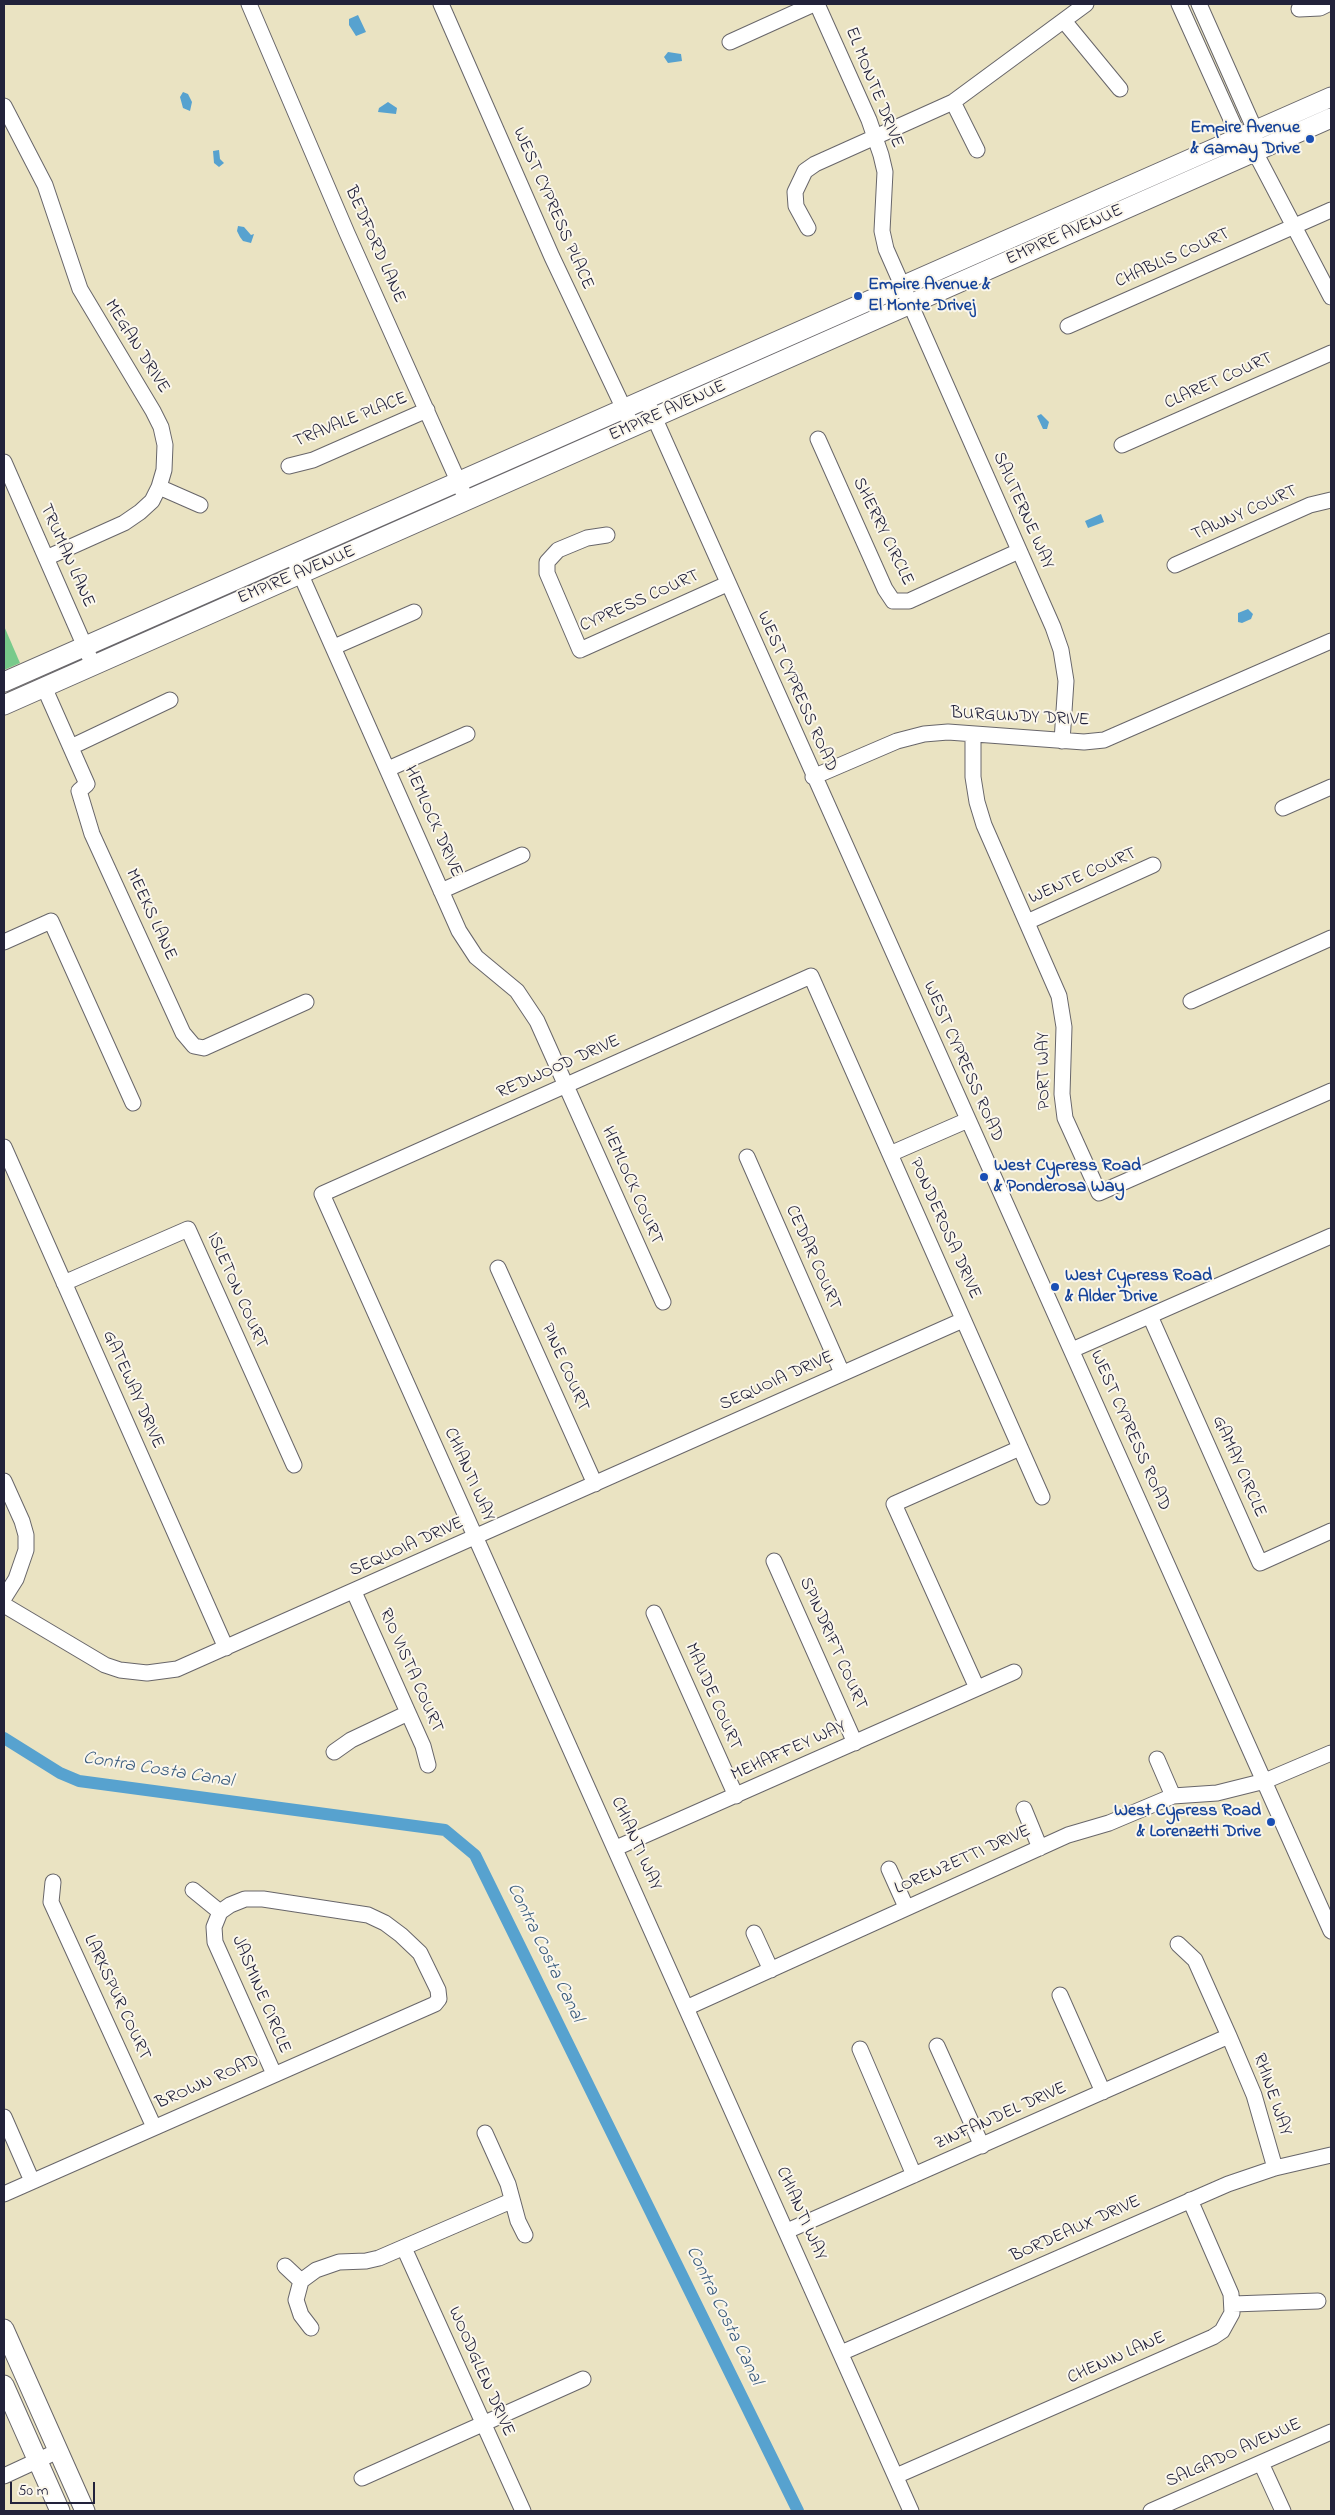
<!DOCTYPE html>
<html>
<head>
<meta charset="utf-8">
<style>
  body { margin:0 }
  #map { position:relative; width:1335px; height:2515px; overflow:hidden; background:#eae3c2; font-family:"Indie Flower",sans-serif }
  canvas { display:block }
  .frame { position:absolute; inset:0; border:5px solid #22223b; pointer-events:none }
  .scale { position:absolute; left:10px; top:2482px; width:85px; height:22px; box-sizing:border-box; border:2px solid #22223b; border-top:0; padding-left:6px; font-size:15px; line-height:18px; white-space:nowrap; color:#22223b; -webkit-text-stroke:4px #fbf7ec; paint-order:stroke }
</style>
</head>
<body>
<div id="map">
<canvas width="1335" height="2515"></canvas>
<div class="frame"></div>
<div class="scale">50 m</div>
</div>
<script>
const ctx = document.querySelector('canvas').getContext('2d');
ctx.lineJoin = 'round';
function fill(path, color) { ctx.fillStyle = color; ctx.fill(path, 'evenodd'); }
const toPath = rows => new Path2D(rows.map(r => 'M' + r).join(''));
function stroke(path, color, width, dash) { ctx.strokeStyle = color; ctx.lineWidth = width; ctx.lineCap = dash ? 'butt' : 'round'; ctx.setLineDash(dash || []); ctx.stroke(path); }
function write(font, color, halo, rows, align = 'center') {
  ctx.font = font + ' "Indie Flower",sans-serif'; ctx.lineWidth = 4; ctx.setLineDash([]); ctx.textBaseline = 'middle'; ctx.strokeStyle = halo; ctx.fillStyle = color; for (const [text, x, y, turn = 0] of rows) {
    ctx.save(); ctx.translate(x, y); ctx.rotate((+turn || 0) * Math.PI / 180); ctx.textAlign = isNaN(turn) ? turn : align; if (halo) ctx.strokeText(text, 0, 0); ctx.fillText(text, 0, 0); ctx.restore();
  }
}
fill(toPath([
  [4,626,20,663,4,670]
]), '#78ca8b');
fill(toPath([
  [358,15,366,32,356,36,349,25,349,19],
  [668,52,681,54,682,61,668,63,664,57],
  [183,92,188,94,192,102,190,111,183,108,180,97],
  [388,102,397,108,396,114,378,112,379,108],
  [219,150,220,159,224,163,219,167,214,163,213,151],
  [238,226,244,227,251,235,254,234,251,243,243,241,240,237,237,231],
  [1041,414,1049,422,1047,429,1043,429,1037,416],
  [1101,514,1104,522,1088,528,1085,521],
  [1248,609,1253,614,1251,619,1242,623,1238,622,1238,613]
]), '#57a2cf');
stroke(toPath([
  [4,1738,60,1773,79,1781,445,1830,475,1855,798,2511]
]), '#57a2cf', 12);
const minor = toPath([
  [249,4,347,233,467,501],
  [441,4,552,257,633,428],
  [817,4,869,120,881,155,885,172,882,231,886,249,1053,627,1061,650,1066,681,1062,741],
  [1179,4,1239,137,1255,152,1331,297],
  [1199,4,1255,130,1255,141],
  [1299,9,1320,8,1328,4],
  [1064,21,1120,89],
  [730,42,814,4],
  [953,102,977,150],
  [4,106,45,185,80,289,153,411,161,427,165,445,164,470,159,487,152,501,140,512,124,523,46,558],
  [808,228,796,206,795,192,805,171,815,164,953,102,1086,4],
  [1068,326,1331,210],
  [646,399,1331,1931],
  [818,439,885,589,893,601,909,601,1019,551],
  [1122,445,1331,353],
  [4,462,93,665],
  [289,466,313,460,427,410],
  [159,487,200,505],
  [607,535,587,538,558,550,547,562,547,573,580,650,727,584],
  [292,555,459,931,476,957,517,991,537,1021,663,1302],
  [1175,565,1310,505,1331,500],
  [334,647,414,612],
  [44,687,87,784,79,791,92,834,183,1033,194,1046,204,1048,306,1002],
  [973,735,973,777,977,802,984,825,1059,996,1064,1027,1062,1094,1065,1118,1099,1193,1331,1091],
  [71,747,170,700],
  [388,769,467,734],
  [813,777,897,741,924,734,948,732,1084,742,1104,740,1331,641],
  [1283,808,1331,787],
  [441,891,522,855],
  [1027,922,1153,865],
  [4,942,51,921,133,1103],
  [1191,1001,1331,938],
  [4,1147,226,1648],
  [890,1154,968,1120],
  [747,1157,842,1373],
  [498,1268,595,1484],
  [64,1283,188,1229,294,1465],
  [1150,1316,1260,1563,1331,1531],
  [1072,1350,1331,1236],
  [4,1481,22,1521,26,1535,26,1550,16,1579,4,1598],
  [774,1561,855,1743],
  [354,1592,423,1746,428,1765],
  [4,1605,105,1665,120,1670,147,1673,177,1669,963,1320],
  [654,1613,736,1796],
  [977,1688,894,1504,1020,1448],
  [334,1752,351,1740,408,1713],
  [1157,1759,1173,1796],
  [1024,1809,1040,1848],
  [616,1848,1014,1672],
  [889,1869,906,1907],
  [53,1882,51,1902,154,2127],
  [193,1890,220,1912],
  [754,1933,771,1970],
  [1178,1944,1195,1960,1229,2036,1254,2095,1275,2168],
  [1060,1995,1103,2092],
  [686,2008,1068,1835,1109,1823,1173,1796,1217,1793,1265,1781,1331,1753],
  [937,2046,982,2146],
  [860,2049,914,2175],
  [4,2117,32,2181],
  [485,2133,508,2184,518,2221,525,2235],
  [4,2194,435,2004,439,1999,438,1990,420,1953,401,1935,385,1923,368,1915,263,1899,245,1899,230,1905,220,1912,214,1927,215,1942,274,2074],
  [787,2231,1229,2036],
  [404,2248,523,2511],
  [285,2266,301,2281],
  [1233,2304,1318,2301],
  [311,2328,301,2315,296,2300,301,2281,316,2270,339,2262,366,2261,379,2258,511,2201],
  [841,2353,1228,2184,1275,2168,1331,2155],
  [1261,2463,1283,2511],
  [4,2476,58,2451],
  [896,2476,1213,2337,1222,2331,1232,2313,1231,2294,1190,2200],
  [362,2478,583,2379],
  [911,2511,322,1194,811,976,1042,1497],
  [1151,2511,1331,2432]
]);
const major = toPath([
  [4,682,1331,97],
  [4,705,1331,118],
  [4,2329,85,2511],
  [4,2385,60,2511]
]);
stroke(minor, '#68666a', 17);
stroke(major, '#68666a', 21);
stroke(minor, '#fff', 15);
stroke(major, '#fff', 19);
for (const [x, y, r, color] of [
  [1310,139,5,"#1a4fb4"],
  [858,296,5,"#1a4fb4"],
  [984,1177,5,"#1a4fb4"],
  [1055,1287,5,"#1a4fb4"],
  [1271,1822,5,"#1a4fb4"]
]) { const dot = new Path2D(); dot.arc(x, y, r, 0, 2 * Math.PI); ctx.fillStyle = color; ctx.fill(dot); stroke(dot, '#fbf7ec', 2); }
write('18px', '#22223b', '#fbf7ec', [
  ["EL MONTE DRIVE",873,88,68],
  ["WEST CYPRESS PLACE",552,209,66],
  ["EMPIRE AVENUE",1065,236,-24],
  ["BEDFORD LANE",374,245,66],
  ["CHABLIS COURT",1173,259,-24],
  ["MEGAN DRIVE",136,347,58],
  ["CLARET COURT",1219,382,-24],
  ["EMPIRE AVENUE",668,412,-24],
  ["TRAVALE PLACE",351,421,-22],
  ["SAUTERNE WAY",1022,511,66],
  ["TAWNY COURT",1245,514,-24],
  ["SHERRY CIRCLE",882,532,64],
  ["TRUMAN LANE",66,556,66],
  ["EMPIRE AVENUE",297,576,-23],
  ["CYPRESS COURT",640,602,-24],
  ["WEST CYPRESS ROAD",796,692,66],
  ["BURGUNDY DRIVE",1020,718,3],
  ["HEMLOCK DRIVE",432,822,66],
  ["WENTE COURT",1083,877,-24],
  ["MEEKS LANE",150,915,65],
  ["WEST CYPRESS ROAD",962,1062,66],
  ["REDWOOD DRIVE",559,1068,-24],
  ["PORT WAY",1045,1071,-91],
  ["HEMLOCK COURT",631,1186,66],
  ["PONDEROSA DRIVE",944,1229,66],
  ["CEDAR COURT",812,1258,66],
  ["ISLETON COURT",236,1291,66],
  ["PINE COURT",564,1368,66],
  ["SEQUOIA DRIVE",777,1382,-24],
  ["GATEWAY DRIVE",132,1390,66],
  ["WEST CYPRESS ROAD",1129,1431,66],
  ["GAMAY CIRCLE",1238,1467,66],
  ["CHIANTI WAY",468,1475,66],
  ["SEQUOIA DRIVE",407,1548,-24],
  ["SPINDRIFT COURT",832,1644,66],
  ["RIO VISTA COURT",410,1671,66],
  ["MAUDE COURT",712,1697,66],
  ["MEHAFFEY WAY",789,1752,-24],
  ["CHIANTI WAY",635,1844,66],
  ["LORENZETTI DRIVE",963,1861,-24],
  ["JASMINE CIRCLE",260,1995,67],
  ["LARKSPUR COURT",116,1998,65],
  ["BROWN ROAD",208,2083,-24],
  ["RHINE WAY",1271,2095,71],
  ["ZINFANDEL DRIVE",1001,2117,-24],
  ["CHIANTI WAY",800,2214,66],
  ["BORDEAUX DRIVE",1076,2230,-24],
  ["CHENIN LANE",1117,2359,-24],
  ["WOODGLEN DRIVE",480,2372,66],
  ["SALGADO AVENUE",1234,2454,-24]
]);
write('bold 18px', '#164399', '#fbf7ec', [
  ["Empire Avenue",1300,129,"right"],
  ["& Gamay Drive",1300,150,"right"],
  ["Empire Avenue &",868,286],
  ["El Monte Drivej",868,307],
  ["West Cypress Road",994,1167],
  ["& Ponderosa Way",994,1188],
  ["West Cypress Road",1065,1277],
  ["& Alder Drive",1065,1298],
  ["West Cypress Road",1261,1812,"right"],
  ["& Lorenzetti Drive",1261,1833,"right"]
], 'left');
write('italic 19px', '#3a5c7e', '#fbf7ec', [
  ["Contra Costa Canal",158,1771,9],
  ["Contra Costa Canal",544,1953,64],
  ["Contra Costa Canal",723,2316,64]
]);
</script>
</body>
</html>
